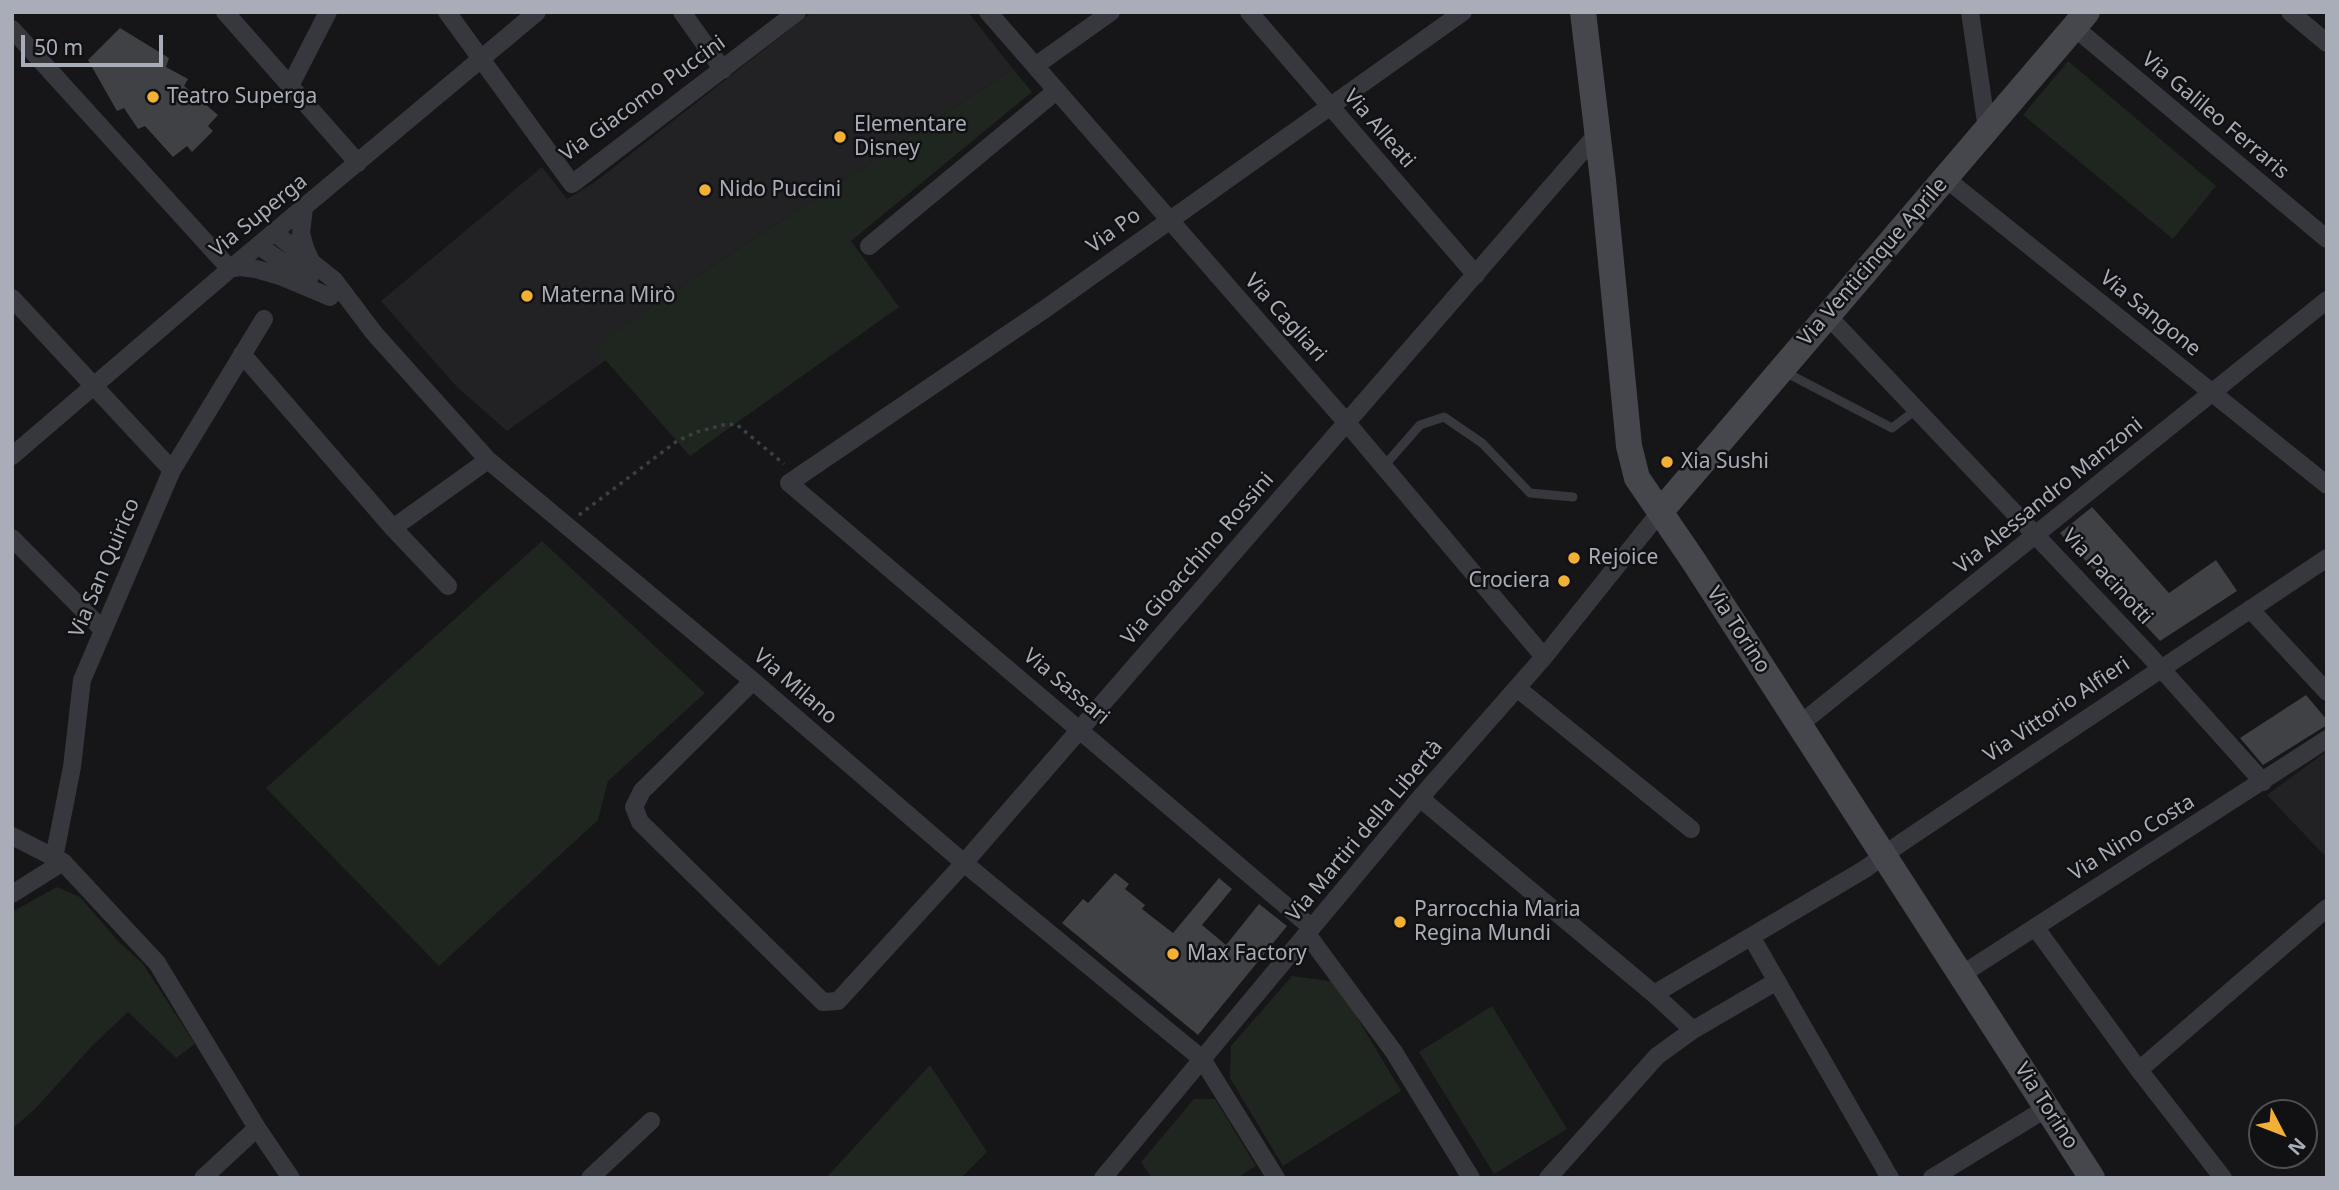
<!DOCTYPE html>
<html>
<head>
<meta charset="utf-8">
<style>
  body { margin:0 }
  #map { position:relative; width:2339px; height:1190px; overflow:hidden; background:#161618; font-family:"Noto Sans",sans-serif }
  canvas { display:block }
  .frame { position:absolute; inset:0; border:14px solid #a8adb8; pointer-events:none }
  .north { position:absolute; left:2248px; top:1099px; width:70px; height:70px; box-sizing:border-box; background:#111113; border:2px solid #4d4f55; border-radius:50%; rotate:132deg; font-size:19px; font-weight:700; line-height:28px; text-align:center; color:#a8adb8 }
  .north::after { content:''; display:block; margin:auto; width:24px; height:32px; background:#f2b134; clip-path:polygon(50% 0,100% 100%,50% 72%,0 100%) }
  .scale { position:absolute; left:21px; top:35px; width:142px; height:32px; box-sizing:border-box; border:4px solid #a8adb8; border-top:0; padding-left:9px; font-size:21px; line-height:24px; white-space:nowrap; color:#a8adb8; -webkit-text-stroke:5px #111113; paint-order:stroke }
</style>
</head>
<body>
<div id="map">
<canvas width="2339" height="1190"></canvas>
<div class="frame"></div>
<div class="north">N</div>
<div class="scale">50 m</div>
</div>
<script>
const ctx = document.querySelector('canvas').getContext('2d');
ctx.lineJoin = 'round';
function fill(path, color) { ctx.fillStyle = color; ctx.fill(path, 'evenodd'); }
const toPath = rows => new Path2D(rows.map(r => 'M' + r).join(''));
function stroke(path, color, width, dash) { ctx.strokeStyle = color; ctx.lineWidth = width; ctx.lineCap = dash ? 'butt' : 'round'; ctx.setLineDash(dash || []); ctx.stroke(path); }
function write(font, color, halo, rows, align = 'center') {
  ctx.font = font + ' "Noto Sans",sans-serif'; ctx.lineWidth = 5; ctx.setLineDash([]); ctx.textBaseline = 'middle'; ctx.strokeStyle = halo; ctx.fillStyle = color; for (const [text, x, y, turn = 0] of rows) {
    ctx.save(); ctx.translate(x, y); ctx.rotate((+turn || 0) * Math.PI / 180); ctx.textAlign = isNaN(turn) ? turn : align; if (halo) ctx.strokeText(text, 0, 0); ctx.fillText(text, 0, 0); ctx.restore();
  }
}
fill(toPath([
  [812,12,968,12,1013,69,673,292,595,347,606,360,507,431,457,387,381,301,542,167,567,199,595,182],
  [2327,751,2327,858,2267,795]
]), '#222225');
fill(toPath([
  [2068,61,2216,186,2173,239,2023,115],
  [1013,69,1032,92,851,241,899,307,690,456,594,347,673,292],
  [542,541,705,693,608,781,598,820,439,966,266,788],
  [57,887,80,897,119,942,143,964,195,1044,176,1058,128,1012,92,1046,35,1109,12,1129,12,912],
  [1292,976,1336,982,1401,1091,1283,1166,1230,1078,1231,1046],
  [1492,1006,1567,1129,1494,1174,1419,1052],
  [930,1065,987,1152,961,1178,826,1178],
  [1194,1099,1215,1099,1256,1166,1237,1178,1152,1178,1141,1162]
]), '#1e261f');
fill(toPath([
  [120,28,169,58,166,67,188,79,184,86,218,115,208,126,213,131,192,152,187,146,173,157,145,126,138,129,124,108,117,111,88,60],
  [2092,507,2169,593,2216,560,2237,591,2160,641,2060,533],
  [2306,695,2327,720,2327,725,2263,765,2240,738],
  [1115,873,1129,884,1125,889,1145,905,1142,909,1173,933,1219,878,1232,889,1202,925,1226,945,1259,904,1287,926,1198,1035,1062,923,1083,899,1088,903]
]), '#404145');
stroke(toPath([
  [579,515,677,441,697,432,723,425,736,424,784,464]
]), '#3d3f44', 3.5, [3.5, 5]);
stroke(toPath([
  [1785,372,1892,428,1917,409],
  [1384,466,1420,425,1444,417,1482,443,1530,493,1573,497]
]), '#37383d', 9);
stroke(toPath([
  [225,12,358,163],
  [447,12,572,184,797,12],
  [682,12,723,70],
  [988,12,1347,423,1544,657],
  [1249,12,1476,275],
  [1970,12,1987,129],
  [2290,12,2327,43],
  [2074,27,2327,239],
  [12,29,230,269,240,267,256,269,280,276,330,297],
  [1035,66,1111,12],
  [290,86,328,12],
  [1945,178,2327,485],
  [304,208,301,233,305,248,310,259],
  [275,233,334,280,374,333,488,460,753,681,964,863,1202,1059,1276,1178],
  [259,246,309,280],
  [869,246,1056,91],
  [12,298,172,470],
  [1828,316,2148,654,2263,782],
  [242,354,393,528,448,586],
  [12,456,230,269,537,12],
  [393,528,488,460],
  [12,538,103,630],
  [2250,609,2327,692],
  [753,681,642,791,634,807,640,822,823,1002,838,1001,964,863,1598,133],
  [1517,688,1691,829],
  [1799,725,2327,300],
  [1420,798,1654,994,1693,1030],
  [12,836,63,862,157,963,257,1128,291,1178],
  [54,858,72,767,82,680,172,470,264,319],
  [12,894,63,862],
  [2035,927,2139,1070,2223,1178],
  [1312,928,789,483,1045,309,1463,12],
  [1307,934,1394,1052,1471,1178],
  [1752,938,1890,1178],
  [1961,975,2327,739],
  [1654,994,1865,869,1901,843,2327,558],
  [2139,1070,2327,908],
  [203,1178,257,1128],
  [590,1178,651,1121],
  [1103,1178,1420,798,1544,657,1660,512],
  [1548,1178,1657,1056,1693,1030,1777,981],
  [1932,1178,2047,1108]
]), '#37383d', 18);
stroke(toPath([
  [1583,12,1603,180,1629,446,1637,478,1693,560,2092,1178],
  [1660,512,2087,12]
]), '#45474d', 26);
for (const [x, y, r, color] of [
  [153,97,7,"#f2b134"],
  [840,137,7,"#f2b134"],
  [705,190,7,"#f2b134"],
  [527,296,7,"#f2b134"],
  [1667,462,7,"#f2b134"],
  [1574,558,7,"#f2b134"],
  [1564,581,7,"#f2b134"],
  [1400,922,7,"#f2b134"],
  [1173,954,7,"#f2b134"]
]) { const dot = new Path2D(); dot.arc(x, y, r, 0, 2 * Math.PI); ctx.fillStyle = color; ctx.fill(dot); stroke(dot, '#111113', 2.5); }
write('21px', '#a8adb8', '#111113', [
  ["Teatro Superga",167,97],
  ["Elementare",854,125],
  ["Disney",854,149],
  ["Nido Puccini",719,190],
  ["Materna Mirò",541,296],
  ["Xia Sushi",1681,462],
  ["Rejoice",1588,558],
  ["Crociera",1550,581,"right"],
  ["Parrocchia Maria",1414,910],
  ["Regina Mundi",1414,934],
  ["Max Factory",1187,954]
], 'left');
write('21px', '#a8adb8', '#111113', [
  ["Via Giacomo Puccini",643,99,-36],
  ["Via Galileo Ferraris",2215,116,40],
  ["Via Alleati",1379,129,49],
  ["Via Superga",259,216,-39],
  ["Via Po",1114,231,-36],
  ["Via Venticinque Aprile",1873,262,-49],
  ["Via Sangone",2150,314,39],
  ["Via Cagliari",1285,318,48],
  ["Via Alessandro Manzoni",2049,496,-39],
  ["Via Gioacchino Rossini",1198,559,-49],
  ["Via San Quirico",105,568,-67],
  ["Via Pacinotti",2107,577,47],
  ["Via Torino",1738,630,57],
  ["Via Milano",795,687,41],
  ["Via Sassari",1066,687,40],
  ["Via Vittorio Alfieri",2057,710,-34],
  ["Via Martiri della Libertà",1365,831,-50],
  ["Via Nino Costa",2132,838,-32],
  ["Via Torino",2046,1106,57]
]);
</script>
</body>
</html>
